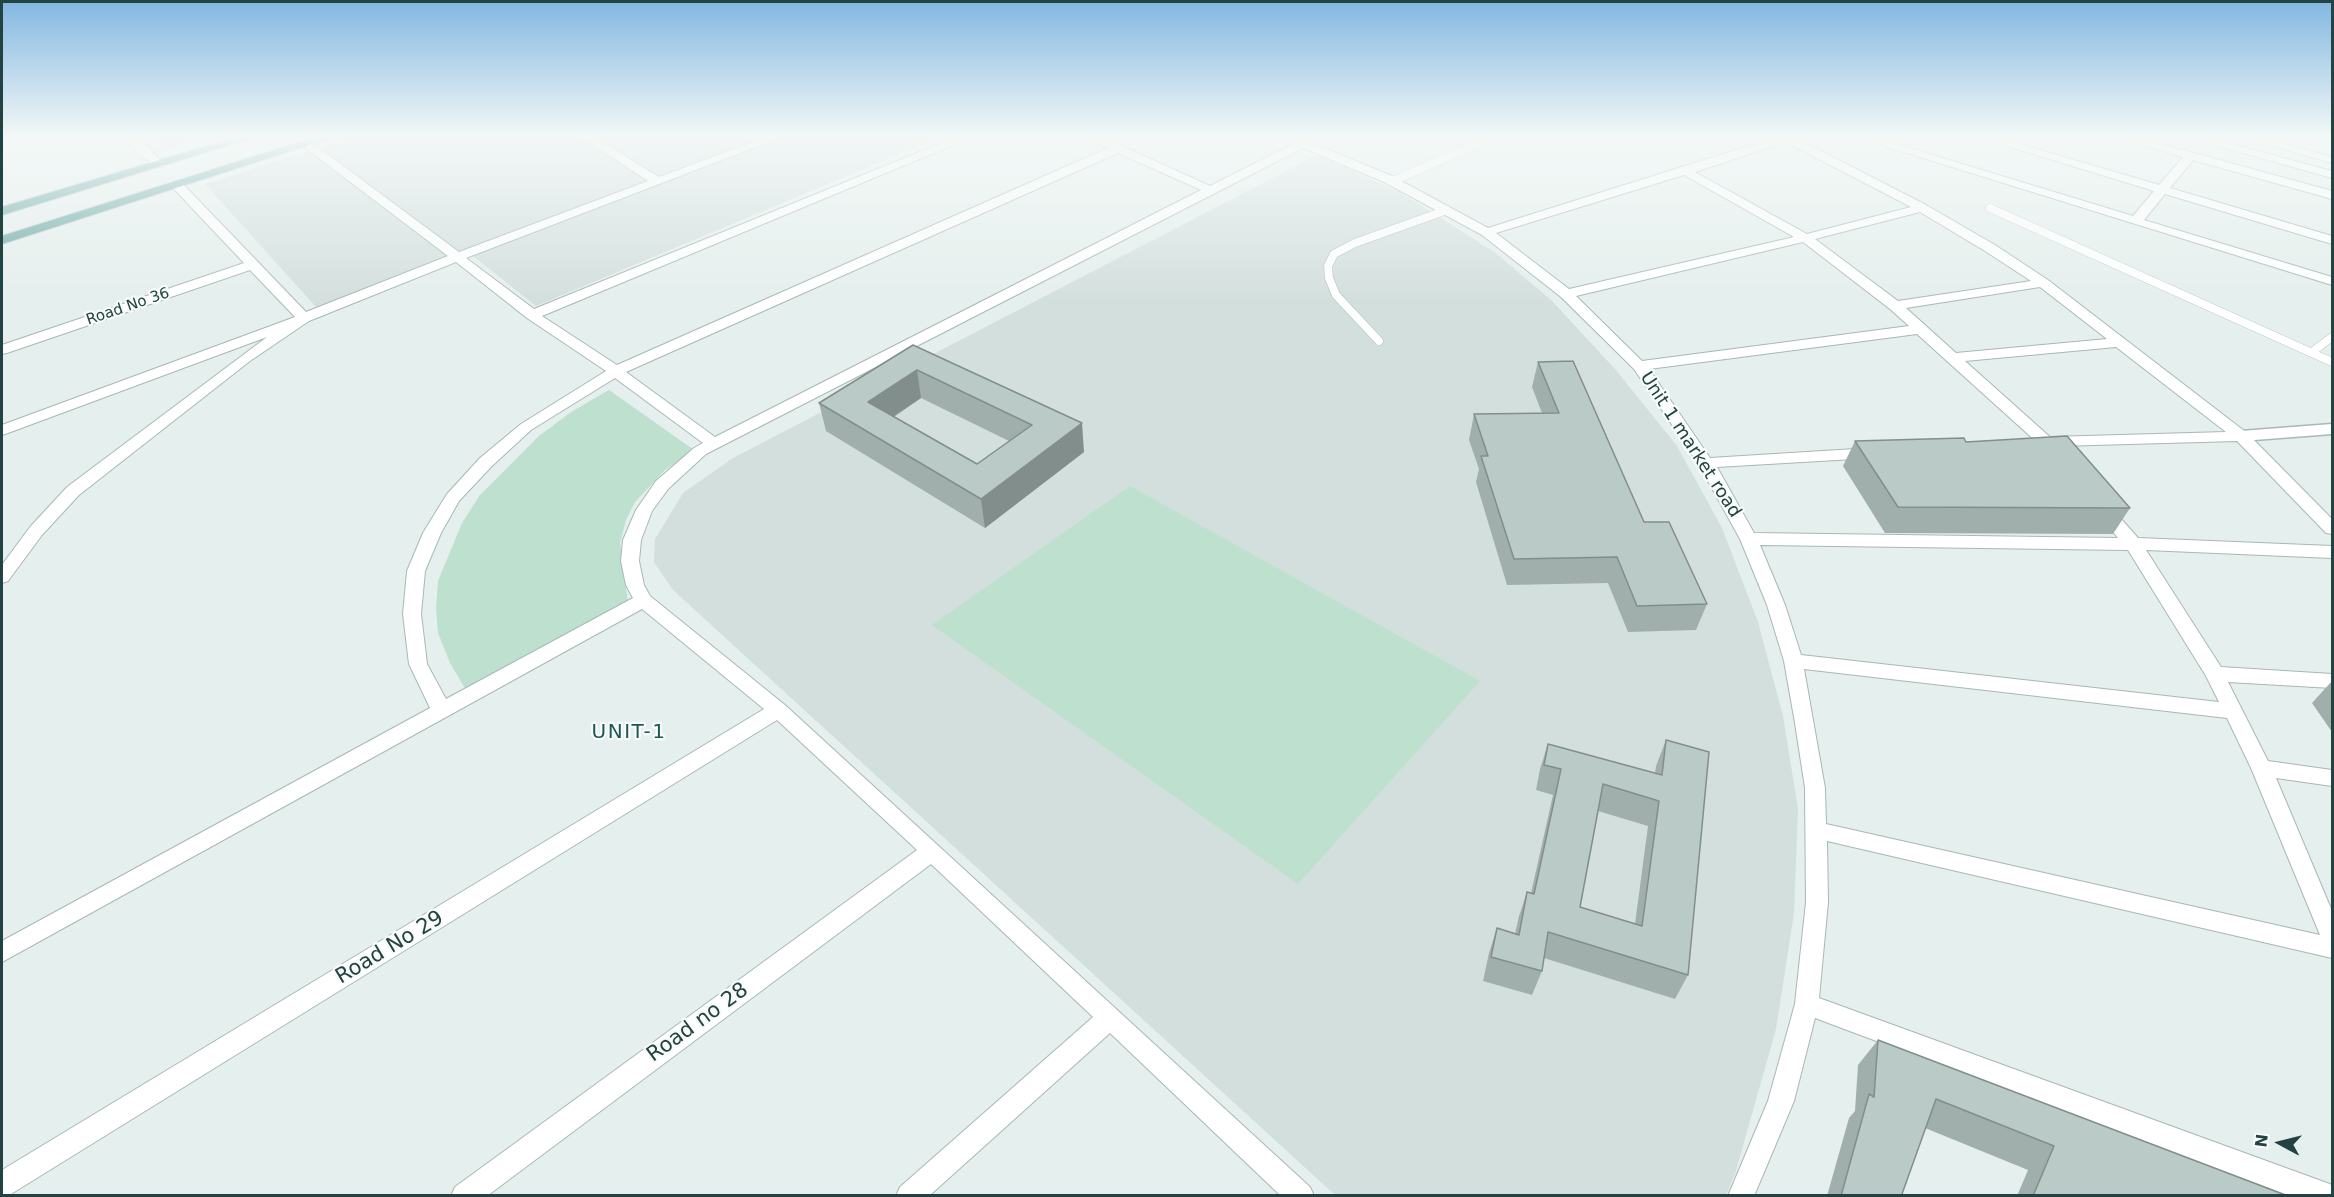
<!DOCTYPE html>
<html>
<head>
<meta charset="utf-8">
<style>
  body { margin:0 }
  #map { position:relative; width:2334px; height:1197px; overflow:hidden; background:#e5efed; font-family:"DejaVu Sans",sans-serif }
  canvas { display:block }
  .frame { position:absolute; inset:0; border:3px solid #224341; pointer-events:none }
  .north { position:absolute; left:2250px; top:1113px; width:60px; height:60px; -webkit-text-stroke:4px #f7fbfa; paint-order:stroke; rotate:277deg; font-size:16px; font-weight:700; line-height:24px; text-align:center; color:#224341 }
  .north::after { content:''; display:block; margin:auto; width:21px; height:27px; background:#224341; clip-path:polygon(50% 0,100% 100%,50% 72%,0 100%) }
</style>
</head>
<body>
<div id="map">
<canvas width="2334" height="1197"></canvas>
<div class="frame"></div>
<div class="north">N</div>
</div>
<script>
const ctx = document.querySelector('canvas').getContext('2d');
ctx.lineJoin = 'round';
function fill(path, color) { ctx.fillStyle = color; ctx.fill(path, 'evenodd'); }
const toPath = rows => new Path2D(rows.map(r => 'M' + r).join(''));
function stroke(path, color, width, dash) { ctx.strokeStyle = color; ctx.lineWidth = width; ctx.lineCap = dash ? 'butt' : 'round'; ctx.setLineDash(dash || []); ctx.stroke(path); }
function write(font, color, halo, rows, align = 'center') {
  ctx.font = font + ' "DejaVu Sans",sans-serif'; ctx.lineWidth = 4.5; ctx.setLineDash([]); ctx.textBaseline = 'middle'; ctx.strokeStyle = halo; ctx.fillStyle = color; for (const [text, x, y, turn = 0] of rows) {
    ctx.save(); ctx.translate(x, y); ctx.rotate((+turn || 0) * Math.PI / 180); ctx.textAlign = isNaN(turn) ? turn : align; if (halo) ctx.strokeText(text, 0, 0); ctx.fillText(text, 0, 0); ctx.restore();
  }
}
fill(toPath([
  [151,135,211,135,165,149],
  [361,135,945,135,536,306,468,252,316,307,205,184],
  [1317,155,1397,191,1438,216,1497,254,1552,301,1615,369,1677,446,1722,528,1758,622,1783,716,1798,809,1794,913,1776,1029,1735,1174,1726,1195,1335,1195,673,590,654,562,655,539,683,493,733,458]
]), '#d3dfdd');
fill(toPath([
  [609,390,694,450,665,470,651,485,635,502,626,520,620,543,628,602,466,690,450,663,438,633,436,609,438,581,462,523,480,495,539,436,571,412],
  [1130,486,1480,681,1298,884,932,625]
]), '#bde1ce');
const serviceFar1 = toPath([
  [124,135,147,155],
  [1393,181,1483,141],
  [1990,208,2332,362],
  [1379,341,1336,295,1329,278,1328,266,1334,254,1355,243,1447,210],
  [2312,352,2332,337]
]);
const service = toPath([
  [2241,436,2332,429]
]);
const minor = toPath([
  [127,135,138,135,162,163,162,167,154,167,127,135],
  [578,135,591,135,659,177,771,135,787,135,466,258,534,309,961,135,977,135,542,316,617,365,1108,148,1083,135,1098,135,1210,186,1293,144,1278,135,1293,135,1302,139,1310,135,1324,135,1312,143,1392,176,1488,228,1777,137,1776,135,1790,135,1926,205,1995,245,2048,280,2247,433,2332,519,2332,534,2326,533,2237,441,2058,446,2066,456,2064,459,2052,459,2040,445,1917,334,1649,369,1710,458,1871,448,1879,453,1871,458,1717,467,1754,533,2118,538,2095,509,2097,505,2103,504,2109,505,2138,538,2332,546,2332,558,2146,550,2221,667,2332,674,2332,688,2228,682,2268,761,2332,770,2332,786,2276,778,2332,911,2332,958,1827,841,1828,902,1819,998,2327,1183,2332,1185,2332,1196,2290,1196,1815,1018,1794,1101,1754,1196,1728,1196,1768,1101,1795,1004,1806,902,1805,788,1795,723,1784,661,1767,605,1740,539,1698,463,1634,369,1561,297,1482,235,1384,182,1303,148,706,454,668,489,652,511,641,540,639,561,644,585,650,596,785,705,1310,1187,1314,1196,1281,1196,1110,1033,929,1196,896,1196,900,1187,1093,1017,931,864,487,1196,451,1196,455,1187,917,850,777,720,11,1194,2,1196,2,1170,764,709,642,609,2,962,2,941,430,708,409,664,403,614,407,571,423,533,447,494,480,458,521,424,606,371,527,318,456,262,309,321,250,361,79,495,42,535,8,581,2,583,2,565,30,527,67,487,267,337,8,433,2,435,2,425,295,317,250,270,7,353,2,354,2,345,244,263,173,188,173,182,181,182,306,312,448,256,303,146,303,142,311,142,459,252,648,181,578,135],
  [1786,142,1911,207,1807,234,1695,172,1786,142],
  [1118,153,1201,190,715,437,626,372,1118,153],
  [1684,175,1794,237,1569,289,1496,233,1684,175],
  [1920,212,1985,251,2031,281,1898,301,1815,239,1920,212],
  [1803,242,1890,309,1909,326,1642,361,1576,296,1803,242],
  [2040,287,2107,339,1956,353,1906,308,2040,287],
  [2116,347,2226,432,2050,437,1965,361,2116,347],
  [615,378,703,443,694,448,656,481,636,510,623,540,621,561,626,585,633,598,446,699,427,664,421,614,425,571,441,533,459,501,492,466,531,430,615,378],
  [1760,545,2128,550,2206,676,2219,702,1801,655,1785,605,1760,545],
  [1804,669,2227,718,2251,768,2320,935,1826,824,1825,788,1804,669],
  [1849,135,1867,135,2133,216,2154,191,1971,135,1989,135,2159,185,2183,157,2110,135,2129,135,2332,191,2332,199,2193,160,2170,188,2332,236,2332,244,2165,194,2144,220,2332,277,2332,285,1849,135]
]);
const secondary = toPath([
  [2179,135,2198,135,2332,171,2332,178,2179,135],
  [2236,135,2255,135,2332,157,2332,163,2236,135]
]);
const primary = toPath([
  [244,135,262,135,2,215,2,207,244,135],
  [322,135,340,135,2,244,2,236,322,135]
]);
stroke(serviceFar1, '#a7b8b6', 9);
stroke(service, '#a7b8b6', 13);
stroke(minor, '#a7b8b6', 2);
stroke(secondary, '#a3bcb9', 2);
stroke(primary, '#c1caca', 2);
stroke(serviceFar1, '#fff', 8);
stroke(service, '#fff', 10);
fill(minor, '#fff');
fill(secondary, '#fff');
fill(primary, '#67a8a4');
fill(toPath([
  [913,345,1084,452,985,528,826,431,819,403],
  [921,398,1009,441,977,464,894,417],
  [1538,362,1644,522,1707,604,1696,630,1628,632,1608,583,1507,585,1476,482,1479,469,1469,440,1474,414,1542,413,1532,387],
  [1855,441,1966,442,2130,508,2113,534,1885,533,1843,466],
  [2332,681,2332,732,2312,703],
  [1666,740,1688,975,1675,999,1544,958,1542,971,1532,995,1483,981,1489,953,1497,928,1515,934,1519,916,1527,892,1531,893,1553,795,1536,790,1540,769,1548,744,1655,773,1656,766],
  [1598,811,1648,826,1635,924,1580,907],
  [1878,1040,2288,1196,2017,1196,2028,1170,1925,1128,1902,1194,1905,1196,1827,1196,1849,1118,1855,1111,1858,1065]
]), '#a0afab');
fill(toPath([
  [917,370,921,398,873,430,868,402],
  [1082,423,1084,452,985,528,981,499]
]), '#828e8b');
const building = toPath([
  [913,345,1082,423,981,499,819,403,913,345],
  [917,370,1032,425,977,464,868,402,917,370],
  [1573,361,1644,522,1669,522,1707,604,1637,606,1617,557,1514,559,1481,456,1488,456,1474,414,1559,413,1538,362,1573,361],
  [2067,436,2130,508,1898,507,1855,441,1964,438,1966,442,2067,436],
  [1666,740,1709,752,1688,975,1548,932,1542,971,1491,957,1497,928,1519,935,1527,892,1534,894,1561,769,1544,765,1548,744,1662,775,1666,740],
  [1603,784,1659,801,1642,926,1580,907,1603,784],
  [1878,1040,2288,1196,2033,1196,2054,1146,1936,1099,1902,1194,1905,1196,1841,1196,1869,1094,1874,1097,1878,1040]
]);
fill(building, '#bacbc7');
stroke(building, '#828e8b', 1.5);
const sky = ctx.createLinearGradient(0, 0, 0, 303);
sky.addColorStop(0, '#82b7e1');
sky.addColorStop(0.45, '#f3f8f7');
sky.addColorStop(1, '#f3f8f700');
ctx.fillStyle = sky;
ctx.fillRect(0, 0, 2334, 303);
write('15px', '#224341', '#f7fbfa', [
  ["Road No 36",128,307,-19]
]);
write('18px', '#224341', '#f7fbfa', [
  ["Unit 1 market road",1690,445,57]
]);
ctx.letterSpacing = '1.5px';
write('20px', '#1c5755', '#f7fbfa', [
  ["UNIT-1",629,733]
]);
ctx.letterSpacing = '0px';
write('21px', '#224341', '#f7fbfa', [
  ["Road No 29",390,948,-31],
  ["Road no 28",698,1023,-36]
]);
</script>
</body>
</html>
